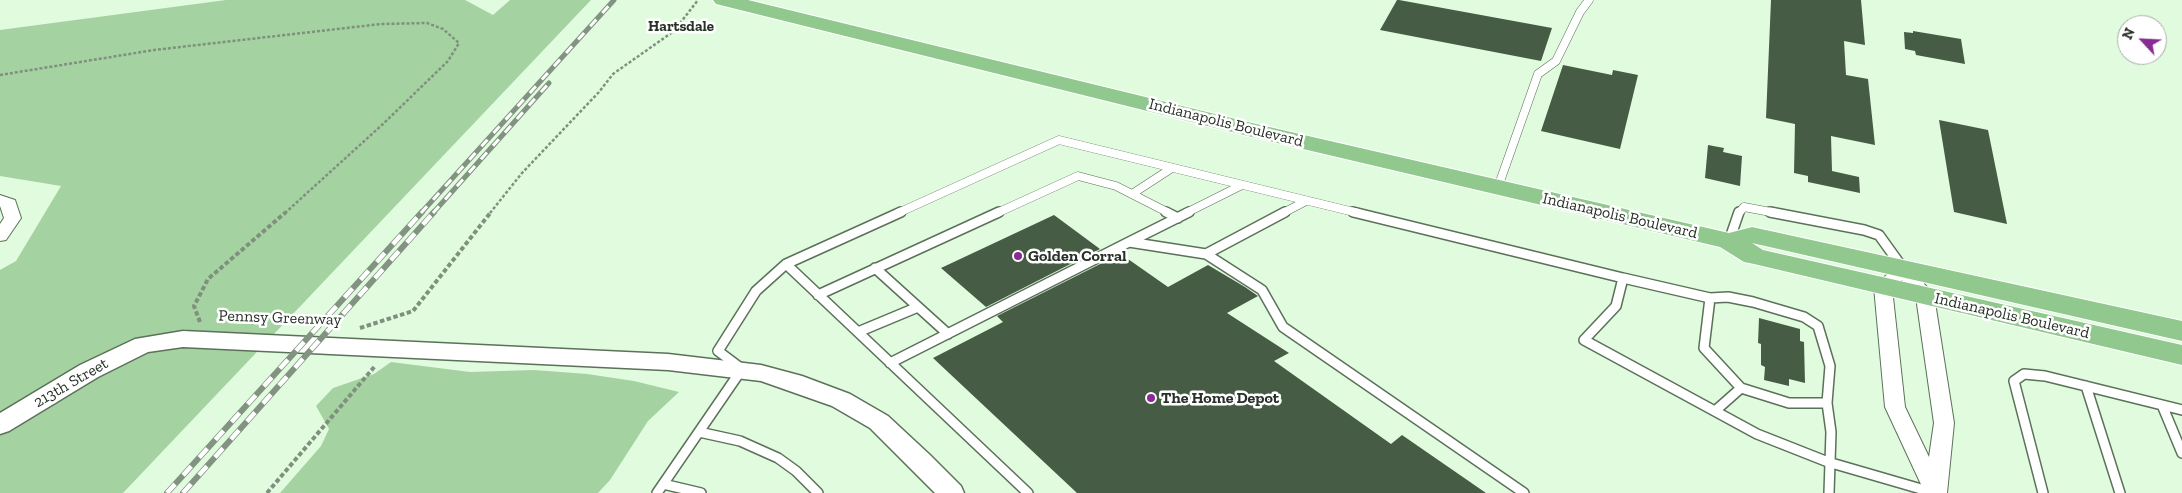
<!DOCTYPE html>
<html>
<head>
<meta charset="utf-8">
<style>
  body { margin:0 }
  #map { position:relative; width:2182px; height:493px; overflow:hidden; background:#e1fbdf; font-family:"Zilla Slab",serif }
  canvas { display:block }
  .north { position:absolute; left:2117px; top:15px; width:50px; height:50px; box-sizing:border-box; background:#fff; border:1px solid #a9ada9; border-radius:50%; rotate:295deg; font-size:14px; font-weight:700; line-height:20px; text-align:center; color:#273127 }
  .north::after { content:''; display:block; margin:auto; width:18px; height:22px; background:#892b94; clip-path:polygon(50% 0,100% 100%,50% 72%,0 100%) }
</style>
</head>
<body>
<div id="map">
<canvas width="2182" height="493"></canvas>
<div class="north">N</div>
</div>
<script>
const ctx = document.querySelector('canvas').getContext('2d');
ctx.lineJoin = 'round';
function fill(path, color) { ctx.fillStyle = color; ctx.fill(path, 'evenodd'); }
const toPath = rows => new Path2D(rows.map(r => 'M' + r).join(''));
function stroke(path, color, width, dash) { ctx.strokeStyle = color; ctx.lineWidth = width; ctx.lineCap = dash ? 'butt' : 'round'; ctx.setLineDash(dash || []); ctx.stroke(path); }
function write(font, color, halo, rows, align = 'center') {
  ctx.font = font + ' "Zilla Slab",serif'; ctx.lineWidth = 5; ctx.setLineDash([]); ctx.textBaseline = 'middle'; ctx.strokeStyle = halo; ctx.fillStyle = color; for (const [text, x, y, turn = 0] of rows) {
    ctx.save(); ctx.translate(x, y); ctx.rotate((+turn || 0) * Math.PI / 180); ctx.textAlign = isNaN(turn) ? turn : align; if (halo) ctx.strokeText(text, 0, 0); ctx.fillText(text, 0, 0); ctx.restore();
  }
}
fill(toPath([
  [226,0,465,0,493,15,510,0,591,0,123,493,0,493,0,270,16,261,61,186,0,176,0,30],
  [391,362,470,372,534,370,587,374,634,381,679,392,648,421,610,480,598,493,280,493,321,446,329,429,316,406,333,388,374,374]
]), '#a4d3a1');
fill(toPath([
  [1397,0,1399,0,1552,28,1541,61,1380,30],
  [1771,0,1861,0,1865,45,1844,41,1846,75,1868,79,1875,145,1831,136,1832,171,1859,177,1860,193,1808,182,1808,176,1794,173,1795,124,1766,118],
  [1913,31,1961,39,1965,64,1916,55,1915,51,1905,49,1904,32,1913,33],
  [1563,65,1612,75,1613,70,1638,75,1620,149,1541,131],
  [1939,120,1988,130,2007,224,1954,212],
  [1708,145,1724,148,1723,152,1742,156,1740,186,1705,178],
  [1054,215,1100,249,986,307,941,268],
  [1112,258,1119,263,1128,259,1168,287,1208,265,1245,287,1258,296,1227,313,1289,353,1274,361,1391,444,1402,435,1486,493,1077,493,933,358,1003,322,997,316],
  [1759,318,1800,329,1800,341,1804,342,1805,383,1789,379,1789,386,1764,380,1765,367,1761,365,1761,344,1758,343]
]), '#465c45');
const serviceFar1 = toPath([
  [1498,187,1538,74,1556,61,1580,12,1589,0],
  [1132,194,1172,168],
  [898,213,1059,140,1358,213],
  [997,213,1078,176,1116,186,1169,213],
  [1186,213,1242,185],
  [1283,213,1306,201],
  [1739,213,1744,207,1776,213]
]);
const service = toPath([
  [1166,212,1178,218],
  [1353,212,1623,278,1616,306,1584,340,1757,434,1828,462,1935,493],
  [1770,212,1864,230,1879,235,1902,267],
  [1729,241,1739,212],
  [1129,242,1189,212],
  [1206,254,1285,212],
  [786,264,1028,493],
  [875,268,948,334],
  [1623,278,1710,298,1728,297,1753,302,1804,317,1818,326,1830,366,1827,403],
  [818,295,999,212],
  [1710,298,1704,348,1741,388],
  [858,332,918,307],
  [890,363,1129,242,1206,254,1262,290,1283,327,1524,493],
  [2086,386,2120,493],
  [2162,405,2182,453],
  [1715,411,1741,388,1789,403,1827,403,1831,432,1829,493],
  [699,432,740,441,778,458,796,471,818,493],
  [663,484,701,493],
  [657,493,742,369,718,351,756,291,786,264,901,212],
  [2043,493,2014,381,2024,374,2045,376,2182,410]
]);
const minor = toPath([
  [0,195,15,200,21,218,6,240,0,241,0,224,4,218,0,206,0,195],
  [1903,263,1909,265,1934,296,1954,423,1947,493,1925,493,1885,407,1874,287,1897,265,1903,263],
  [1902,280,1916,297,1934,423,1929,457,1905,407,1892,288,1902,280]
]);
const tertiary = toPath([
  [183,331,668,354,761,365,802,376,850,394,888,416,930,455,961,486,964,493,935,493,870,428,832,406,761,381,668,370,183,347,148,352,98,377,9,431,0,434,0,413,80,365,135,339,183,331]
]);
const trunk = toPath([
  [713,0,748,0,1252,123,1729,233,1752,227,2182,321,2182,341,1752,243,1763,250,2182,345,2182,365,1754,264,1744,262,1720,247,1252,137,716,4,713,0]
]);
stroke(serviceFar1, '#5b7159', 9);
stroke(service, '#5b7159', 12);
stroke(minor, '#5b7159', 2);
stroke(tertiary, '#5b7159', 3);
stroke(trunk, '#fff', 2);
stroke(toPath([
  [0,75,154,50,381,24,427,23,443,29,459,43,448,61,383,124,285,213],
  [490,213,522,173,599,92,613,74,674,31,698,0]
]), '#7f917e', 2.5, [3, 2]);
stroke(toPath([
  [200,322,194,306,208,279,286,212],
  [360,328,413,311,491,212],
  [267,493,375,366]
]), '#7f917e', 4, [4.5, 2.5]);
stroke(serviceFar1, '#fff', 8);
stroke(service, '#fff', 9);
fill(minor, '#fff');
fill(tertiary, '#fff');
fill(trunk, '#90c88e');
const railFar1 = toPath([
  [421,213,614,0],
  [433,213,549,83]
]);
const rail = toPath([
  [167,493,422,212],
  [183,493,434,212]
]);
stroke(railFar1, '#829481', 5);
stroke(rail, '#829481', 6);
stroke(railFar1, '#fff', 3, [9]);
stroke(rail, '#fff', 4.5, [12]);
for (const [x, y, r, color] of [
  [1018,256,5,"#892b94"],
  [1151,398,5,"#892b94"]
]) { const dot = new Path2D(); dot.arc(x, y, r, 0, 2 * Math.PI); ctx.fillStyle = color; ctx.fill(dot); stroke(dot, '#fff', 2); }
write('bold 15px', '#273127', '#fff', [
  ["Hartsdale",681,27]
]);
write('16px', '#273127', '#fff', [
  ["Indianapolis Boulevard",1226,123,14],
  ["Indianapolis Boulevard",1620,216,13],
  ["Indianapolis Boulevard",2012,316,13],
  ["Pennsy Greenway",280,318,2],
  ["213th Street",71,383,-30]
]);
write('bold 16px', '#273127', '#fff', [
  ["Golden Corral",1028,256],
  ["The Home Depot",1161,398]
], 'left');
</script>
</body>
</html>
